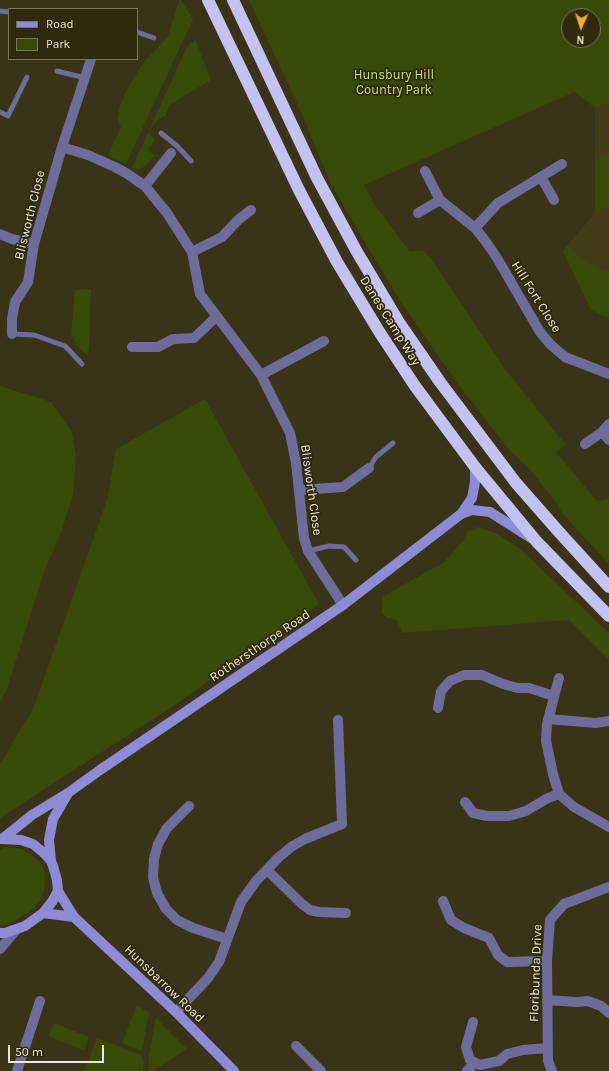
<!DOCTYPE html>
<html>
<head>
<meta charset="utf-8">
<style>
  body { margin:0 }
  #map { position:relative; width:609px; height:1071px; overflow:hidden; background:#393417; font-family:Karla,sans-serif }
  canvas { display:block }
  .legend { position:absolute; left:8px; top:8px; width:130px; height:52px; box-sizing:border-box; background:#2f290d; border:1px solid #7a755e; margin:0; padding:5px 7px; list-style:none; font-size:12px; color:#ebe8d7 }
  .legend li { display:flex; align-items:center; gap:8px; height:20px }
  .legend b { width:20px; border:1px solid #7a755e }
  .north { position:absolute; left:561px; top:8px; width:40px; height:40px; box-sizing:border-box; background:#2f290d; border:1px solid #7a755e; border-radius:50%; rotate:183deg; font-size:11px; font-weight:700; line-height:16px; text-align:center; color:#ebe8d7 }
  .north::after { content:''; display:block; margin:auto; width:14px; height:18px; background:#eea83c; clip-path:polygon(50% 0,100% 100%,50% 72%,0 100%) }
  .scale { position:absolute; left:8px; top:1045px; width:96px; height:18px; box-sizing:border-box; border:2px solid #ebe8d7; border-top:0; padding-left:5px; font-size:12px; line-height:14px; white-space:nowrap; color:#ebe8d7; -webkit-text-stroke:3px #2f290d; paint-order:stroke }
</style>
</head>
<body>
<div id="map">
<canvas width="609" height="1071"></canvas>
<ul class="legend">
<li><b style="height:5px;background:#8f8ad6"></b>Road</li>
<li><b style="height:11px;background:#384a07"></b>Park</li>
</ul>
<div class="north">N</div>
<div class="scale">50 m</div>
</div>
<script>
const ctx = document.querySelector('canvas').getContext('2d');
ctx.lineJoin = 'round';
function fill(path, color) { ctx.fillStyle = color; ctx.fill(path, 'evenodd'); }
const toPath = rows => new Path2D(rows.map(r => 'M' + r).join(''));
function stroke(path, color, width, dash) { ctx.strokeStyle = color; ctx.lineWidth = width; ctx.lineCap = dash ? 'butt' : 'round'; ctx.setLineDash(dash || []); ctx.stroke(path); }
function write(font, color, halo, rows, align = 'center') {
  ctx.font = font + ' Karla,sans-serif'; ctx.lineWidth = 3.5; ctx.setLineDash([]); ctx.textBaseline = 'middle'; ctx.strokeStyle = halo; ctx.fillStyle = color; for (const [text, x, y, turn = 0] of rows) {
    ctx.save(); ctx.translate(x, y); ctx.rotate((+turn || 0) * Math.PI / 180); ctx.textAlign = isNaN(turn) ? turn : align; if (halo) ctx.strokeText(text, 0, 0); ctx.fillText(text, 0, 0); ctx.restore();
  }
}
fill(toPath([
  [609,102,609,318,591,310,563,251,595,213,595,108]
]), '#443c18');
fill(toPath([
  [179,0,181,0,193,19,126,164,108,155,121,127,117,118,121,103,128,87,146,59,151,55,168,36],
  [249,0,609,0,609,102,595,108,574,92,364,185,375,205,410,252,419,250,424,251,431,259,505,369,566,445,556,452,597,501,609,499,609,564,562,513,557,504,529,468,511,452,460,387,403,305,367,246,330,182,302,114],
  [569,16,593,16,593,40,569,40],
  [195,39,211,80,169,105,166,115,155,122,148,133,155,140,148,149,155,156,140,170,132,168,185,51,190,43,193,43],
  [603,156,609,156,609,206,595,213,595,164],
  [568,245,582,259,596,268,606,271,609,270,609,318,591,310,563,251],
  [91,289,89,345,88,355,79,349,71,336,75,290],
  [0,386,51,402,72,432,76,457,73,494,61,533,45,569,7,689,0,703],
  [205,399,319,604,176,704,0,818,0,764,33,709,107,500,116,449],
  [477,527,496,533,518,547,609,633,609,660,569,620,402,633,397,620,387,618,382,613,382,597,443,563,463,541,467,532],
  [6,847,23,849,40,862,44,869,45,880,44,892,40,900,35,908,11,923,2,925,0,925,0,850],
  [137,1005,149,1013,142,1051,122,1043],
  [156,1018,187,1049,152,1071,149,1071,149,1055],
  [54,1023,89,1037,84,1050,48,1036],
  [97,1038,141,1055,142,1059,144,1061,143,1071,84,1071]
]), '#384a07');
stroke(toPath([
  [0,11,9,12],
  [137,32,154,38],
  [57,71,85,78],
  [0,112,8,116,27,77],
  [161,133,177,146,191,161],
  [12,334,34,335,65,346,82,364],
  [369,468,376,457,393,443],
  [308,551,329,546,344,547,356,560]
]), '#6e6c9b', 5);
stroke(toPath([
  [62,147,88,155,115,167,126,173,145,186,167,213,192,252,200,294,261,375,290,433,296,463,304,538,308,551,343,605],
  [425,171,440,200,475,228,484,239,497,258,540,332,550,344,565,357,609,374],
  [541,177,554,200],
  [145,186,171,153],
  [418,213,440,200],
  [475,228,498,203,562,164],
  [0,234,12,239,34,244],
  [192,252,222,237,238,220,251,210],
  [12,334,12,319,15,302,28,282,34,244,62,147,91,59],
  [132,347,158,347,173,339,194,338,216,317],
  [261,375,324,341],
  [602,432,609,440],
  [585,444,602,432,609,424],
  [299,490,343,487,369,468],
  [559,678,547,724,546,741,553,774,559,794],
  [438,708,441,691,450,681,464,675,482,675,503,684,518,688,529,688,554,696],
  [548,719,596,723,609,721],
  [465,802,473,813,487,816,509,816,526,811,548,798,559,794,574,807,609,827],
  [189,806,167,828,158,844,154,859,153,877,157,893,166,909,177,920,193,928,227,939],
  [267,870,302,904,310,910,319,912,346,913],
  [443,901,451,920,464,928,489,938,498,955,507,962,547,961],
  [0,949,16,930],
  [547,1000,577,1002,588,1001,601,1006,609,1013],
  [176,1012,208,978,219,962,241,902,256,881,278,858,291,847,305,839,342,824,338,720],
  [473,1022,466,1047,470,1060,480,1065,499,1061,507,1054,523,1050,548,1048],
  [296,1046,321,1071],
  [17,1071,40,1001],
  [467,1071,475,1063],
  [552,1071,548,1061,547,961,550,920,564,904,609,887]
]), '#6e6c9b', 10);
stroke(toPath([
  [461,514,472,498,475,482,475,467],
  [2,839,32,815,68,793,100,770,343,605,461,514,472,510,490,512,531,538],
  [51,861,49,840,53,819,67,795],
  [58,891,74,917,176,1012,234,1071],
  [43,913,74,917],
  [0,933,5,933,25,926,43,913,52,902,58,891,57,880,53,866,51,861,45,854,33,844,21,840,1,839]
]), '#8f8ad6', 10);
stroke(toPath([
  [208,0,299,190,337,262,380,333,415,386,475,467,537,542,609,616],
  [233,0,317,178,357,252,400,324,440,382,516,483,559,532,609,587]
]), '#c3c2f1', 12);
write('13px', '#bfe27d', '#2f290d', [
  ["Hunsbury Hill",394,75],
  ["Country Park",394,90]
]);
write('13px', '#ebe8d7', '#2f290d', [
  ["Blisworth Close",30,215,-76],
  ["Hill Fort Close",536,297,58],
  ["Danes Camp Way",390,321,58],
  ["Blisworth Close",311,490,82],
  ["Rothersthorpe Road",260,646,-34],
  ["Floribunda Drive",536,973,-88],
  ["Hunsbarrow Road",164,984,44]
]);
</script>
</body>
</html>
